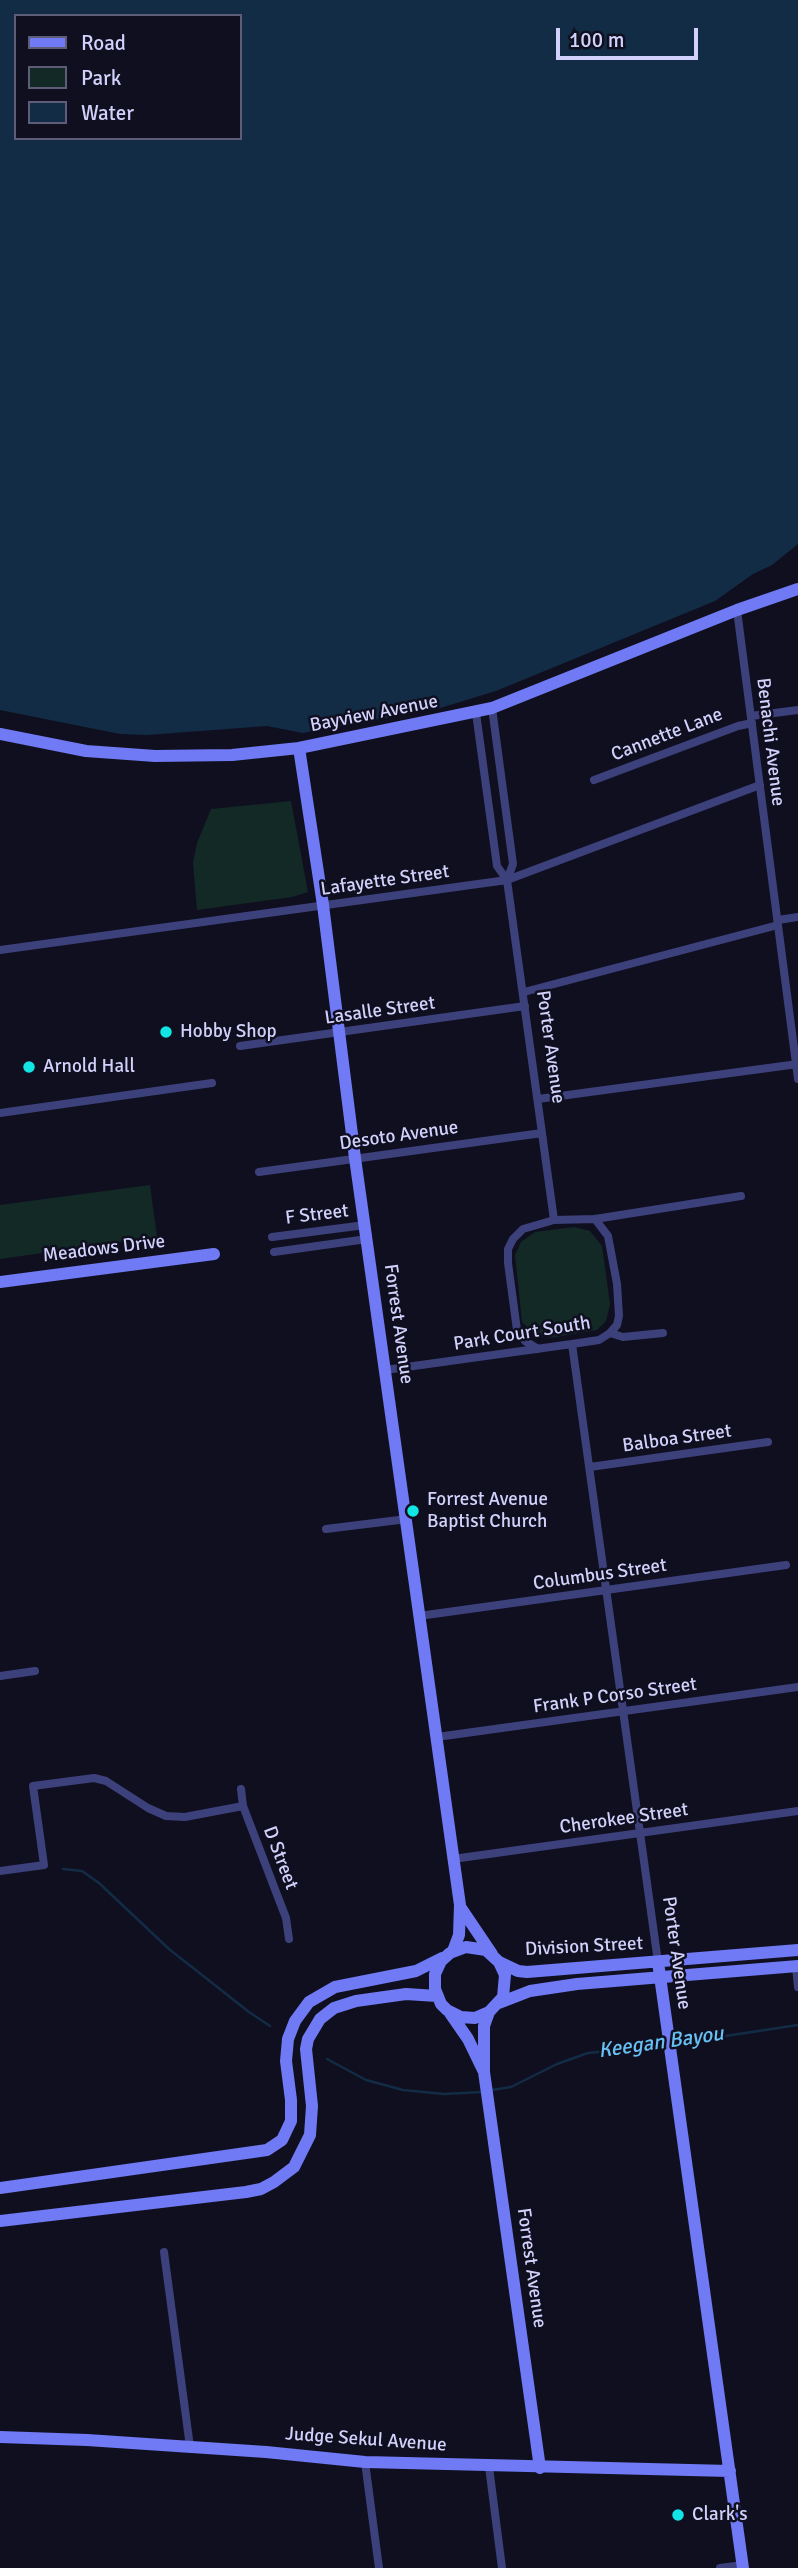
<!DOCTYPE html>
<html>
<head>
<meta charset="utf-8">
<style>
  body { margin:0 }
  #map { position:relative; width:798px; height:2568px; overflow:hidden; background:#100f20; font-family:Signika,sans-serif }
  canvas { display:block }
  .legend { position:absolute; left:14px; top:14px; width:228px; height:126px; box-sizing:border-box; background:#100f20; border:2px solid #5d5d78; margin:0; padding:9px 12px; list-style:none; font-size:21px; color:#d1d1fb }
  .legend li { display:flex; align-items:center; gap:14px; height:35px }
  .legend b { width:35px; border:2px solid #5d5d78 }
  .scale { position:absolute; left:556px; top:28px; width:142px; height:32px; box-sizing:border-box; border:4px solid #d1d1fb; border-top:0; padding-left:9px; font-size:21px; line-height:24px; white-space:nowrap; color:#d1d1fb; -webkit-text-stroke:5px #100f20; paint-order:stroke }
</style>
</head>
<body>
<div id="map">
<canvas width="798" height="2568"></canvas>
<ul class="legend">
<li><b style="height:9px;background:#707af4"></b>Road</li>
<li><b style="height:19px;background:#122926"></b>Park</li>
<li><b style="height:19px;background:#122c45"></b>Water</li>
</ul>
<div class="scale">100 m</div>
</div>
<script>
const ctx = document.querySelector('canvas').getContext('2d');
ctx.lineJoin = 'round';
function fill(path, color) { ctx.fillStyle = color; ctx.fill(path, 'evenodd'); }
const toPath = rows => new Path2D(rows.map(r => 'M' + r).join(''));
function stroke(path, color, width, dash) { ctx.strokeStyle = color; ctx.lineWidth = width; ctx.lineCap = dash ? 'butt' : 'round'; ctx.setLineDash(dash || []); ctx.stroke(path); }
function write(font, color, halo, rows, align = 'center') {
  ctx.font = font + ' Signika,sans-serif'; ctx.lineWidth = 5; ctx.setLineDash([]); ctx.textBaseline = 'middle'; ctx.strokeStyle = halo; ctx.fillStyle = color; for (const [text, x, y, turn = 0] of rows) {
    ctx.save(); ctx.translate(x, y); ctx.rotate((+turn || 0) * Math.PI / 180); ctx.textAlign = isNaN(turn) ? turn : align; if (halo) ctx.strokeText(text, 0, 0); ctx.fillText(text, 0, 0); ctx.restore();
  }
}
fill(toPath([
  [291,801,308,892,292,897,197,910,193,863,197,843,211,809],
  [150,1185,157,1237,0,1259,0,1205],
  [574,1227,590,1231,602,1246,610,1304,606,1321,597,1330,549,1338,536,1335,522,1322,515,1255,521,1242,535,1232]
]), '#122926');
fill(toPath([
  [0,0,798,0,798,544,772,565,753,574,715,601,496,691,440,708,303,733,267,726,147,735,120,734,0,710],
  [16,16,240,16,240,138,16,138]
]), '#122c45');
stroke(toPath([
  [63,1869,82,1871,99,1883,169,1949,249,2012,270,2026],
  [673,2044,798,2025],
  [327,2059,366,2080,403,2090,444,2094,482,2092],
  [492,2090,511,2087,557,2064,588,2053,667,2045]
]), '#122c45', 2.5);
stroke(toPath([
  [737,610,798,1079],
  [492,708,513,864,507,880],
  [476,713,497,866,507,880,554,1220],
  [751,716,798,710],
  [594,780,738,726,752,723],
  [778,920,798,917],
  [0,950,507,880,760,785],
  [524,992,778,925],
  [240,1046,525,1006],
  [538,1099,798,1064],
  [0,1113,212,1083],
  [259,1172,542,1133],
  [595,1219,608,1236,617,1284,619,1316,617,1325,610,1333],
  [272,1237,365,1225],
  [274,1252,367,1239],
  [572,1344,658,1962],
  [538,1349,525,1341,517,1330,508,1263,508,1249,513,1239,523,1229,554,1220,595,1219,741,1196],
  [385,1370,572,1344,599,1340,610,1333,623,1337,663,1333],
  [590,1467,768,1442],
  [326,1529,407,1519],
  [419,1616,786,1565],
  [0,1676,35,1671],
  [437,1737,798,1687],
  [241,1789,243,1806,286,1918,289,1939],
  [453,1859,798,1811],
  [0,1871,44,1865,33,1786,94,1778,106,1781,148,1808,166,1816,185,1817,243,1806],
  [796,1967,798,1987],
  [164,2252,190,2447],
  [365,2462,379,2568],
  [489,2467,502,2568],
  [720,2568,743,2565]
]), '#3d417b', 8);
stroke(toPath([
  [0,734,86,751,155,756,232,755,299,748,492,708,737,610,798,589],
  [299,748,323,905,355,1158,460,1905,459,1935,453,1951],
  [0,1282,214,1254],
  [461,1908,492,1954],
  [499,1962,518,1971,527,1972,798,1950],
  [658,1962,743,2568],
  [499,2003,530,1991,577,1984,798,1966],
  [489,2012,475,2018,461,2017,447,2010,441,2004,435,1989,435,1974,441,1961,450,1953,466,1947,486,1950,499,1962,505,1975,503,1997,489,2012,484,2026,484,2072,540,2468],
  [450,2013,468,2039,483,2070],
  [0,2188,267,2150,282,2140,291,2121,291,2100,286,2061,288,2039,295,2021,309,2002,335,1987,416,1971,442,1958],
  [0,2221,246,2192,261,2189,274,2182,294,2167,310,2135,312,2106,306,2049,308,2039,320,2019,334,2008,356,2001,406,1994,437,1996],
  [0,2437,87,2440,266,2452,365,2462,730,2471]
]), '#707af4', 12);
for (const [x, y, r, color] of [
  [166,1032,7,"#12e6e5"],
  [29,1067,7,"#12e6e5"],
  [413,1511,7,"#12e6e5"],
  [678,2515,7,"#12e6e5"]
]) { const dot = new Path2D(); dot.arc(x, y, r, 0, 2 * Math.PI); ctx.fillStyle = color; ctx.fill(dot); stroke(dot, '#100f20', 2.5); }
write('19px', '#d1d1fb', '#100f20', [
  ["Bayview Avenue",374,714,-11],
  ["Cannette Lane",667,735,-21],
  ["Benachi Avenue",770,742,83],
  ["Lafayette Street",385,881,-8],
  ["Lasalle Street",380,1011,-8],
  ["Porter Avenue",550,1047,82],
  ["Desoto Avenue",399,1136,-8],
  ["F Street",317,1215,-7],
  ["Meadows Drive",104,1249,-7],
  ["Forrest Avenue",398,1324,82],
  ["Park Court South",522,1334,-9],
  ["Balboa Street",677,1439,-8],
  ["Columbus Street",600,1575,-8],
  ["Frank P Corso Street",615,1696,-8],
  ["Cherokee Street",624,1819,-8],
  ["D Street",280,1858,69],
  ["Division Street",584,1947,-3],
  ["Porter Avenue",676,1953,82],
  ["Forrest Avenue",531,2268,82],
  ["Judge Sekul Avenue",366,2440,4]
]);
write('19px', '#d1d1fb', '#100f20', [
  ["Hobby Shop",180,1032],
  ["Arnold Hall",43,1067],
  ["Forrest Avenue",427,1500],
  ["Baptist Church",427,1522],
  ["Clark's",692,2515]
], 'left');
write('italic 21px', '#67c1f3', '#100f20', [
  ["Keegan Bayou",661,2043,-8]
]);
</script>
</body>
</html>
